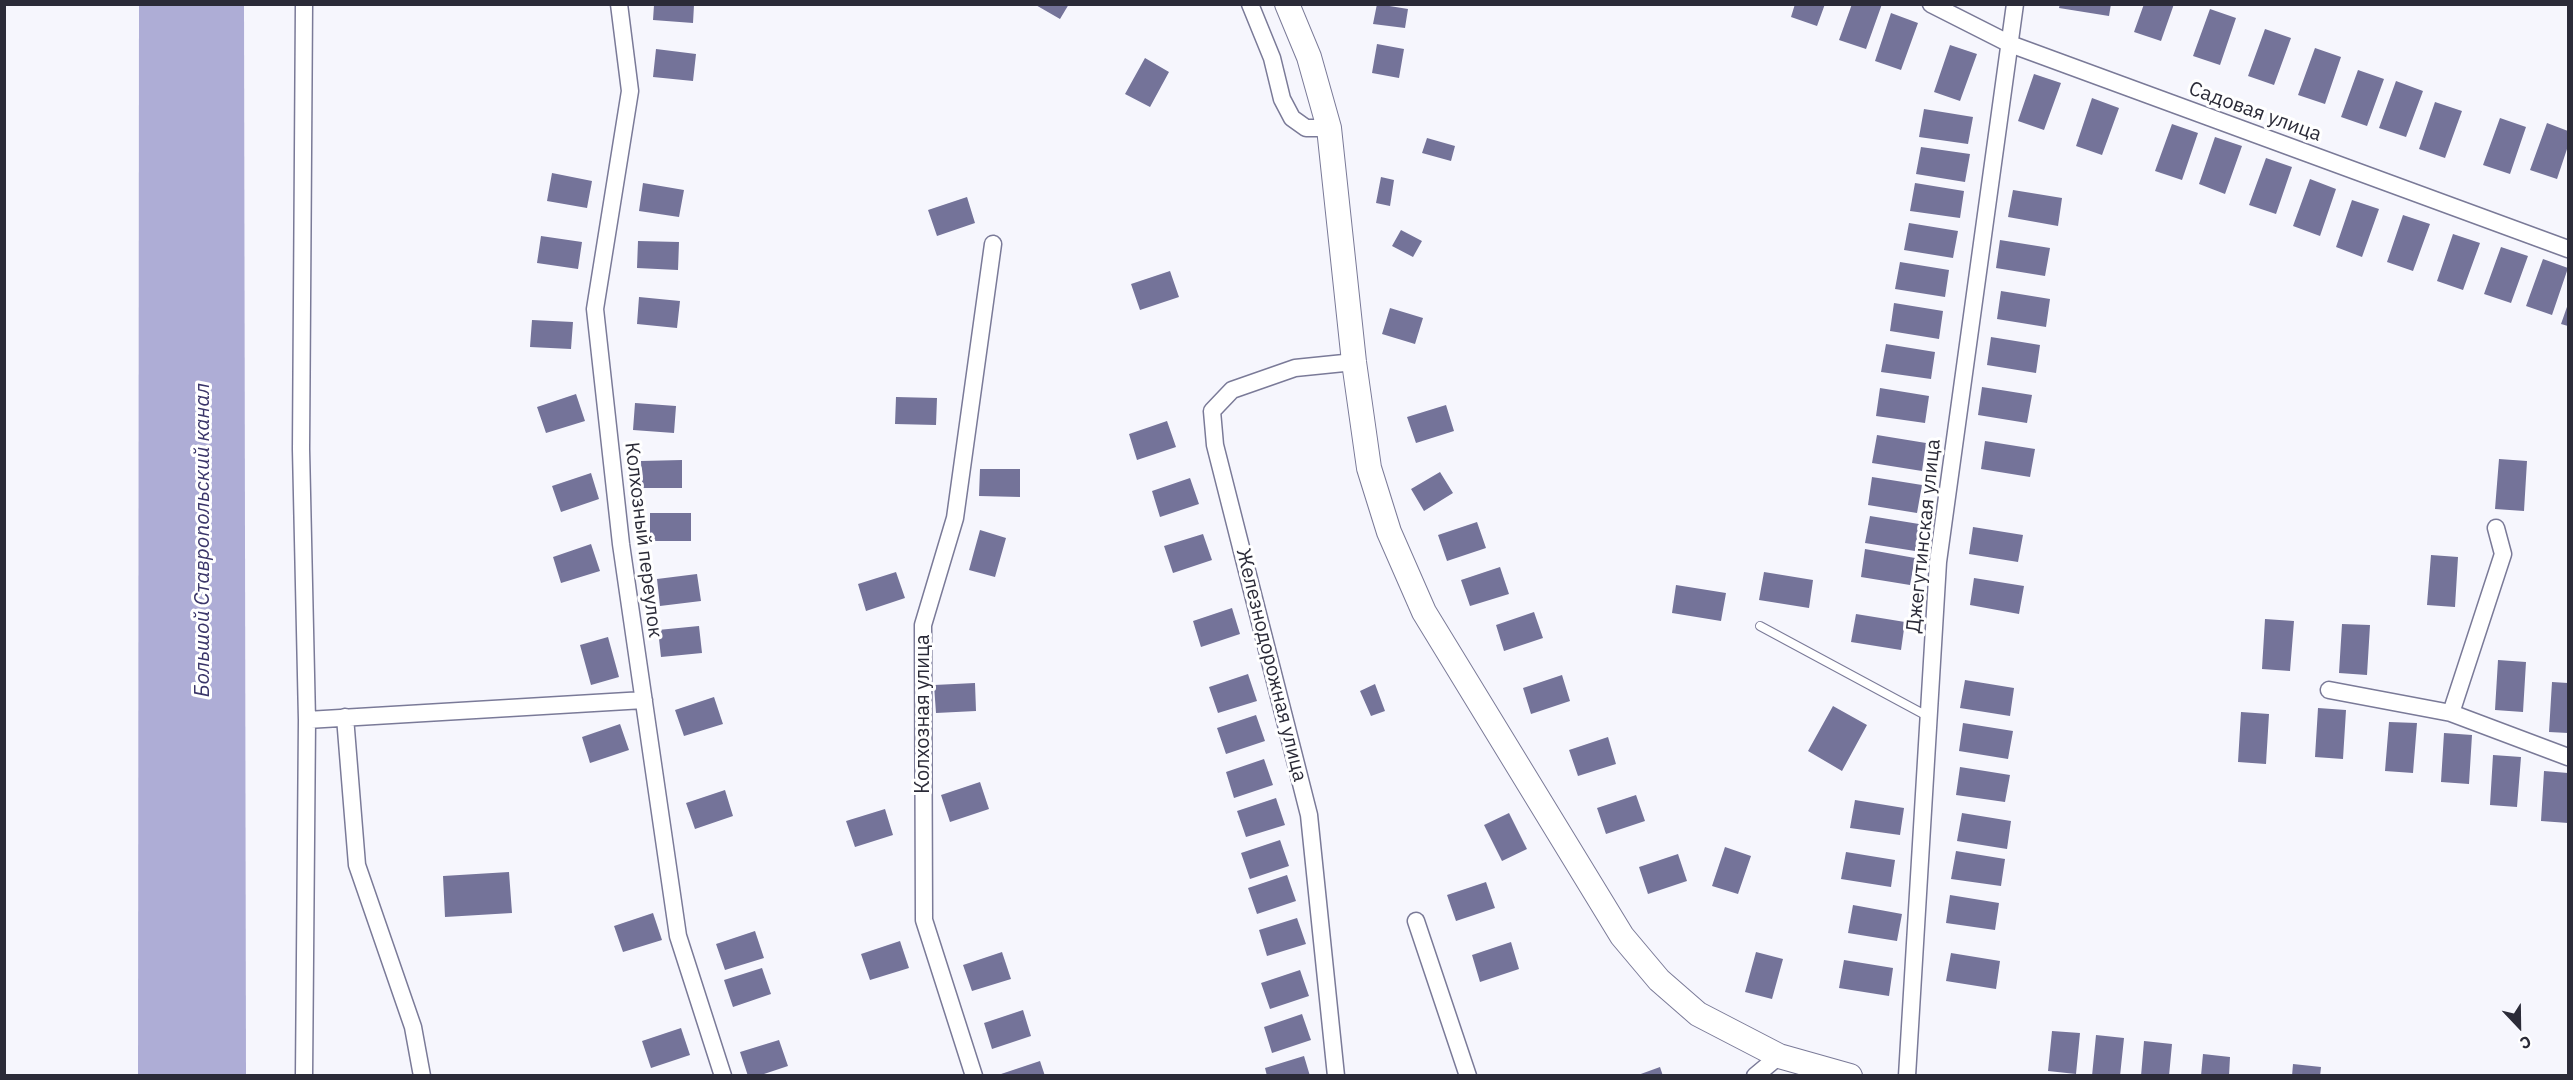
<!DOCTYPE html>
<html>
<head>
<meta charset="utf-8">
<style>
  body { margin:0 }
  #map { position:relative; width:2573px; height:1080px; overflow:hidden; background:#f6f6fd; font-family:"IBM Plex Sans",sans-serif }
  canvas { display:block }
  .frame { position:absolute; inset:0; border:6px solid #2b2b38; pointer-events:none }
  .north { position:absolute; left:2489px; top:996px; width:60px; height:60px; -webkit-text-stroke:4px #fff; paint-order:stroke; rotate:158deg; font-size:16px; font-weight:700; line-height:24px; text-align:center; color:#2b2b38 }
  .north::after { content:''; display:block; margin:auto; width:21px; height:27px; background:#2b2b38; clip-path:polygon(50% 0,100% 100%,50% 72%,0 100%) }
</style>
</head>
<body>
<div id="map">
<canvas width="2573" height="1080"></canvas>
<div class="frame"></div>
<div class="north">С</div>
</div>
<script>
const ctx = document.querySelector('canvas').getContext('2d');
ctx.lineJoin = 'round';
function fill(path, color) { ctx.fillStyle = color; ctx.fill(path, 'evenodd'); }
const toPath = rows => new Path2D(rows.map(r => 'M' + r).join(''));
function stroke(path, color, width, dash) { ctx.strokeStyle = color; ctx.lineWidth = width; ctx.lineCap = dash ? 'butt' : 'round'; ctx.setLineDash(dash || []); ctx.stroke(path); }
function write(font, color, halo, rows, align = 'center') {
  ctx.font = font + ' "IBM Plex Sans",sans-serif'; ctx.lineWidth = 6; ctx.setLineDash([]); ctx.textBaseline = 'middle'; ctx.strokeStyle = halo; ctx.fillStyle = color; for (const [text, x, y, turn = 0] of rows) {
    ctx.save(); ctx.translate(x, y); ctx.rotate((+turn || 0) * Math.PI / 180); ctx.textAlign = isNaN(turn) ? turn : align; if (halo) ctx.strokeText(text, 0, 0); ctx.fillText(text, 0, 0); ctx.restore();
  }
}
fill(toPath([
  [139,5,244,5,246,1075,138,1075]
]), '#aeadd6');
fill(toPath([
  [1034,4,1069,4,1060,19],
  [1377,4,1408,9,1405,28,1373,24],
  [1795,4,1825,4,1817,26,1791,17],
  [1852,4,1882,4,1866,49,1839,40],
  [2060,4,2111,4,2109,16,2059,8],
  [2144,4,2174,4,2161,41,2134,32],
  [654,5,694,5,693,23,653,20],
  [2210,9,2236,18,2220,65,2193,56],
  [1891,13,1918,23,1901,70,1875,61],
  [2265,29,2291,38,2274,85,2248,76],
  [1377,44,1404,49,1399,78,1372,73],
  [1950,45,1977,54,1960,101,1934,92],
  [2315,48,2341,57,2325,104,2298,95],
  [656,49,696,54,693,81,653,77],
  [1145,58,1169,72,1150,107,1125,94],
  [2358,70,2384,79,2367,126,2341,117],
  [2034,74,2061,83,2044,130,2018,121],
  [2396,81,2423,91,2406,137,2379,128],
  [2092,98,2119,108,2102,155,2076,146],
  [2435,102,2462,111,2445,158,2419,149],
  [1924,109,1973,117,1968,144,1919,137],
  [2500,118,2526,127,2510,174,2483,165],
  [2547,123,2568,131,2568,146,2557,179,2530,170],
  [2172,124,2198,133,2182,180,2155,171],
  [2215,137,2242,146,2225,194,2199,184],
  [1427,138,1455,146,1451,161,1422,153],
  [1921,147,1970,154,1965,182,1916,174],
  [2266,158,2292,167,2276,214,2249,205],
  [552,173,592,181,587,208,547,201],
  [1381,177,1394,180,1390,206,1376,203],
  [2310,179,2336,189,2320,236,2293,226],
  [643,183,684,190,679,217,639,211],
  [1915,183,1964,191,1960,218,1910,211],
  [2013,190,2062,198,2058,226,2008,217],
  [967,197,975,223,937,236,928,210],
  [2352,200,2379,209,2362,257,2336,247],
  [2403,215,2430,224,2413,271,2387,262],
  [1909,223,1958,231,1953,258,1904,250],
  [1401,230,1422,241,1413,257,1392,246],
  [2453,234,2480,243,2463,290,2437,281],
  [541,236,582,242,578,269,537,263],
  [2000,240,2050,248,2045,276,1996,268],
  [638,241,679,242,678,270,637,268],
  [2501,247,2528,256,2511,303,2484,294],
  [2543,259,2568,268,2552,315,2526,306],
  [1900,262,1949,270,1945,297,1895,289],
  [1170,271,1179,297,1140,310,1131,284],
  [2001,291,2050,299,2046,327,1997,319],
  [639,297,680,301,677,328,637,324],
  [1894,303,1943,311,1939,339,1890,331],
  [2568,304,2568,326,2561,324],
  [1390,308,1423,318,1415,344,1382,334],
  [532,320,573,322,571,349,530,347],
  [1991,337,2040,345,2036,373,1987,365],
  [1886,344,1935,352,1931,379,1881,372],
  [1982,387,2032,395,2027,423,1978,415],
  [1880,388,1929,396,1925,423,1876,416],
  [576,394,585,421,546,433,537,407],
  [896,397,937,398,936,425,895,424],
  [635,403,676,406,674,433,633,430],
  [1446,405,1454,431,1416,443,1407,417],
  [1167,421,1176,447,1137,460,1129,434],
  [1877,435,1926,443,1922,471,1872,463],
  [1985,441,2035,449,2030,477,1981,469],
  [2499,459,2527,461,2524,511,2495,509],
  [682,460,682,488,642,488,641,461],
  [980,469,1020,469,1020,497,979,496],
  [1440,472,1453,493,1424,511,1411,489],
  [591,473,599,499,561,512,552,486],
  [1872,477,1922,485,1917,513,1868,505],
  [1190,478,1199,504,1160,517,1152,491],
  [650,513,691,513,691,541,650,541],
  [1870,516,1919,524,1915,551,1865,543],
  [1477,522,1486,548,1447,561,1438,535],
  [1973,527,2023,535,2018,562,1969,554],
  [980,530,1006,538,995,577,969,570],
  [1203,534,1212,560,1173,573,1164,546],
  [591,544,600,571,561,583,553,557],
  [1865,549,1915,558,1910,585,1861,577],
  [2431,555,2458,557,2455,607,2427,605],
  [1500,567,1509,594,1470,606,1461,580],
  [896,572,905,598,866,611,858,584],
  [1764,572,1813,580,1809,608,1759,600],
  [697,574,701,601,660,606,657,579],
  [1974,578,2024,586,2019,614,1970,605],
  [1676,585,1726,593,1721,621,1672,613],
  [1232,608,1240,634,1201,647,1193,621],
  [1534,612,1543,638,1504,651,1496,625],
  [1856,614,1905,622,1901,650,1851,642],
  [2265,619,2294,621,2290,671,2262,669],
  [2342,624,2370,625,2367,675,2339,673],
  [699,626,702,653,661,657,658,630],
  [608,637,619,677,591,685,580,645],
  [2498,660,2526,662,2523,712,2495,710],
  [1248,674,1257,701,1218,713,1209,687],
  [1562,675,1570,701,1531,714,1523,688],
  [1965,680,2014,688,2010,716,1960,708],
  [2552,682,2568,683,2568,733,2549,732],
  [975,683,976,711,936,713,934,685],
  [1375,684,1385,711,1371,716,1360,691],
  [714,697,723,724,684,736,675,710],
  [1833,706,1867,725,1842,771,1808,751],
  [2318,708,2346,710,2343,759,2315,757],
  [2241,712,2269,714,2266,764,2238,762],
  [1256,715,1265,741,1226,754,1217,728],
  [2389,722,2417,723,2413,773,2385,771],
  [1963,723,2013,731,2008,759,1959,751],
  [620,724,629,750,590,763,582,737],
  [2444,733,2472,735,2469,784,2441,782],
  [1608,737,1616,764,1578,776,1569,750],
  [2493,755,2521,757,2517,807,2490,805],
  [1264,759,1273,785,1234,798,1226,772],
  [1960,767,2010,775,2005,802,1956,795],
  [2544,771,2568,773,2568,823,2541,821],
  [980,782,989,809,950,822,941,795],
  [725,790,733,816,695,829,686,803],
  [1636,795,1645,821,1606,834,1597,808],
  [1276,798,1285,825,1246,837,1237,811],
  [1855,800,1904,808,1900,835,1850,828],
  [885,809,893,835,855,847,846,821],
  [1509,813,1527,849,1502,861,1484,825],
  [1962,813,2011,821,2007,849,1957,841],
  [1280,840,1289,866,1250,879,1241,853],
  [1725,847,1751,856,1738,894,1712,886],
  [1956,851,2005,859,2001,886,1951,879],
  [1846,852,1895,860,1891,887,1841,879],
  [1678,854,1687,881,1648,894,1639,867],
  [509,872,512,913,445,917,443,876],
  [1287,875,1296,901,1257,914,1248,888],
  [1486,882,1495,908,1456,921,1447,895],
  [1950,895,1999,903,1995,930,1946,923],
  [1853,905,1902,914,1897,941,1848,933],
  [653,913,662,940,623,952,614,926],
  [1297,918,1306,944,1267,956,1259,930],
  [755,931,764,958,725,970,716,944],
  [900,941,909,968,870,980,861,954],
  [1511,942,1519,969,1480,982,1472,955],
  [1002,952,1011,979,972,991,963,965],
  [1756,952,1783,959,1772,999,1745,992],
  [1951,953,2000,961,1996,989,1946,981],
  [1844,960,1893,968,1889,996,1839,988],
  [762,968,771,994,733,1007,724,980],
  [1300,970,1309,996,1270,1009,1261,983],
  [1023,1010,1031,1036,992,1049,984,1023],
  [1302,1014,1311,1040,1272,1053,1264,1027],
  [681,1028,690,1055,651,1068,642,1041],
  [2052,1031,2080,1033,2076,1074,2048,1071],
  [2096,1035,2124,1038,2120,1076,2092,1076],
  [779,1040,788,1066,758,1076,748,1076,740,1052],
  [2144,1041,2172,1044,2169,1076,2141,1076],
  [2203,1054,2230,1057,2229,1076,2201,1076],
  [1304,1056,1310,1076,1267,1076,1265,1068],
  [1040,1061,1045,1076,1002,1076,1001,1074],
  [2293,1064,2321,1067,2320,1076,2292,1076],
  [1660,1067,1663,1076,1638,1076,1638,1075]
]), '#747399');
const service = toPath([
  [1760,626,1929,717]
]);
const minor = toPath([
  [304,4,301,449,307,720,304,1076],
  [619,4,630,91,595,309,621,544,678,936,723,1076],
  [1250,4,1272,58,1282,99,1292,118,1306,128,1329,128],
  [1931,4,2010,44,2568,249],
  [2329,690,2451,713,2568,757],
  [2451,713,2503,554,2496,528],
  [345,717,357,865,413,1027,422,1076],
  [307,720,644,700],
  [1416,921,1468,1076],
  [974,1076,924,920,923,625,955,518,993,244],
  [1336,1076,1309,815,1215,445,1212,411,1232,390,1295,368,1354,362],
  [1755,1076,1779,1056],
  [1907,1076,1938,562,2015,4]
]);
const secondary = toPath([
  [1287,4,1309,57,1329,128,1354,362,1369,468,1389,532,1424,612,1622,936,1659,980,1698,1014,1779,1056,1850,1076]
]);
stroke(service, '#7a7a98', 10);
stroke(minor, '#7a7a98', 19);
stroke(secondary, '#7a7a98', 26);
stroke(service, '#fff', 8);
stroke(minor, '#fff', 16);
stroke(secondary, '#fff', 24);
write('20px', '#2b2b38', '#fff', [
  ["Садовая улица",2255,112,20],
  ["Джегутинская улица",1924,536,-84],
  ["Колхозный переулок",643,540,83],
  ["Железнодорожная улица",1271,665,76],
  ["Колхозная улица",923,714,-90]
]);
write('italic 21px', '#3a3569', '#fff', [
  ["Большой Ставропольский канал",203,540,-90]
]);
</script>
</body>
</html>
